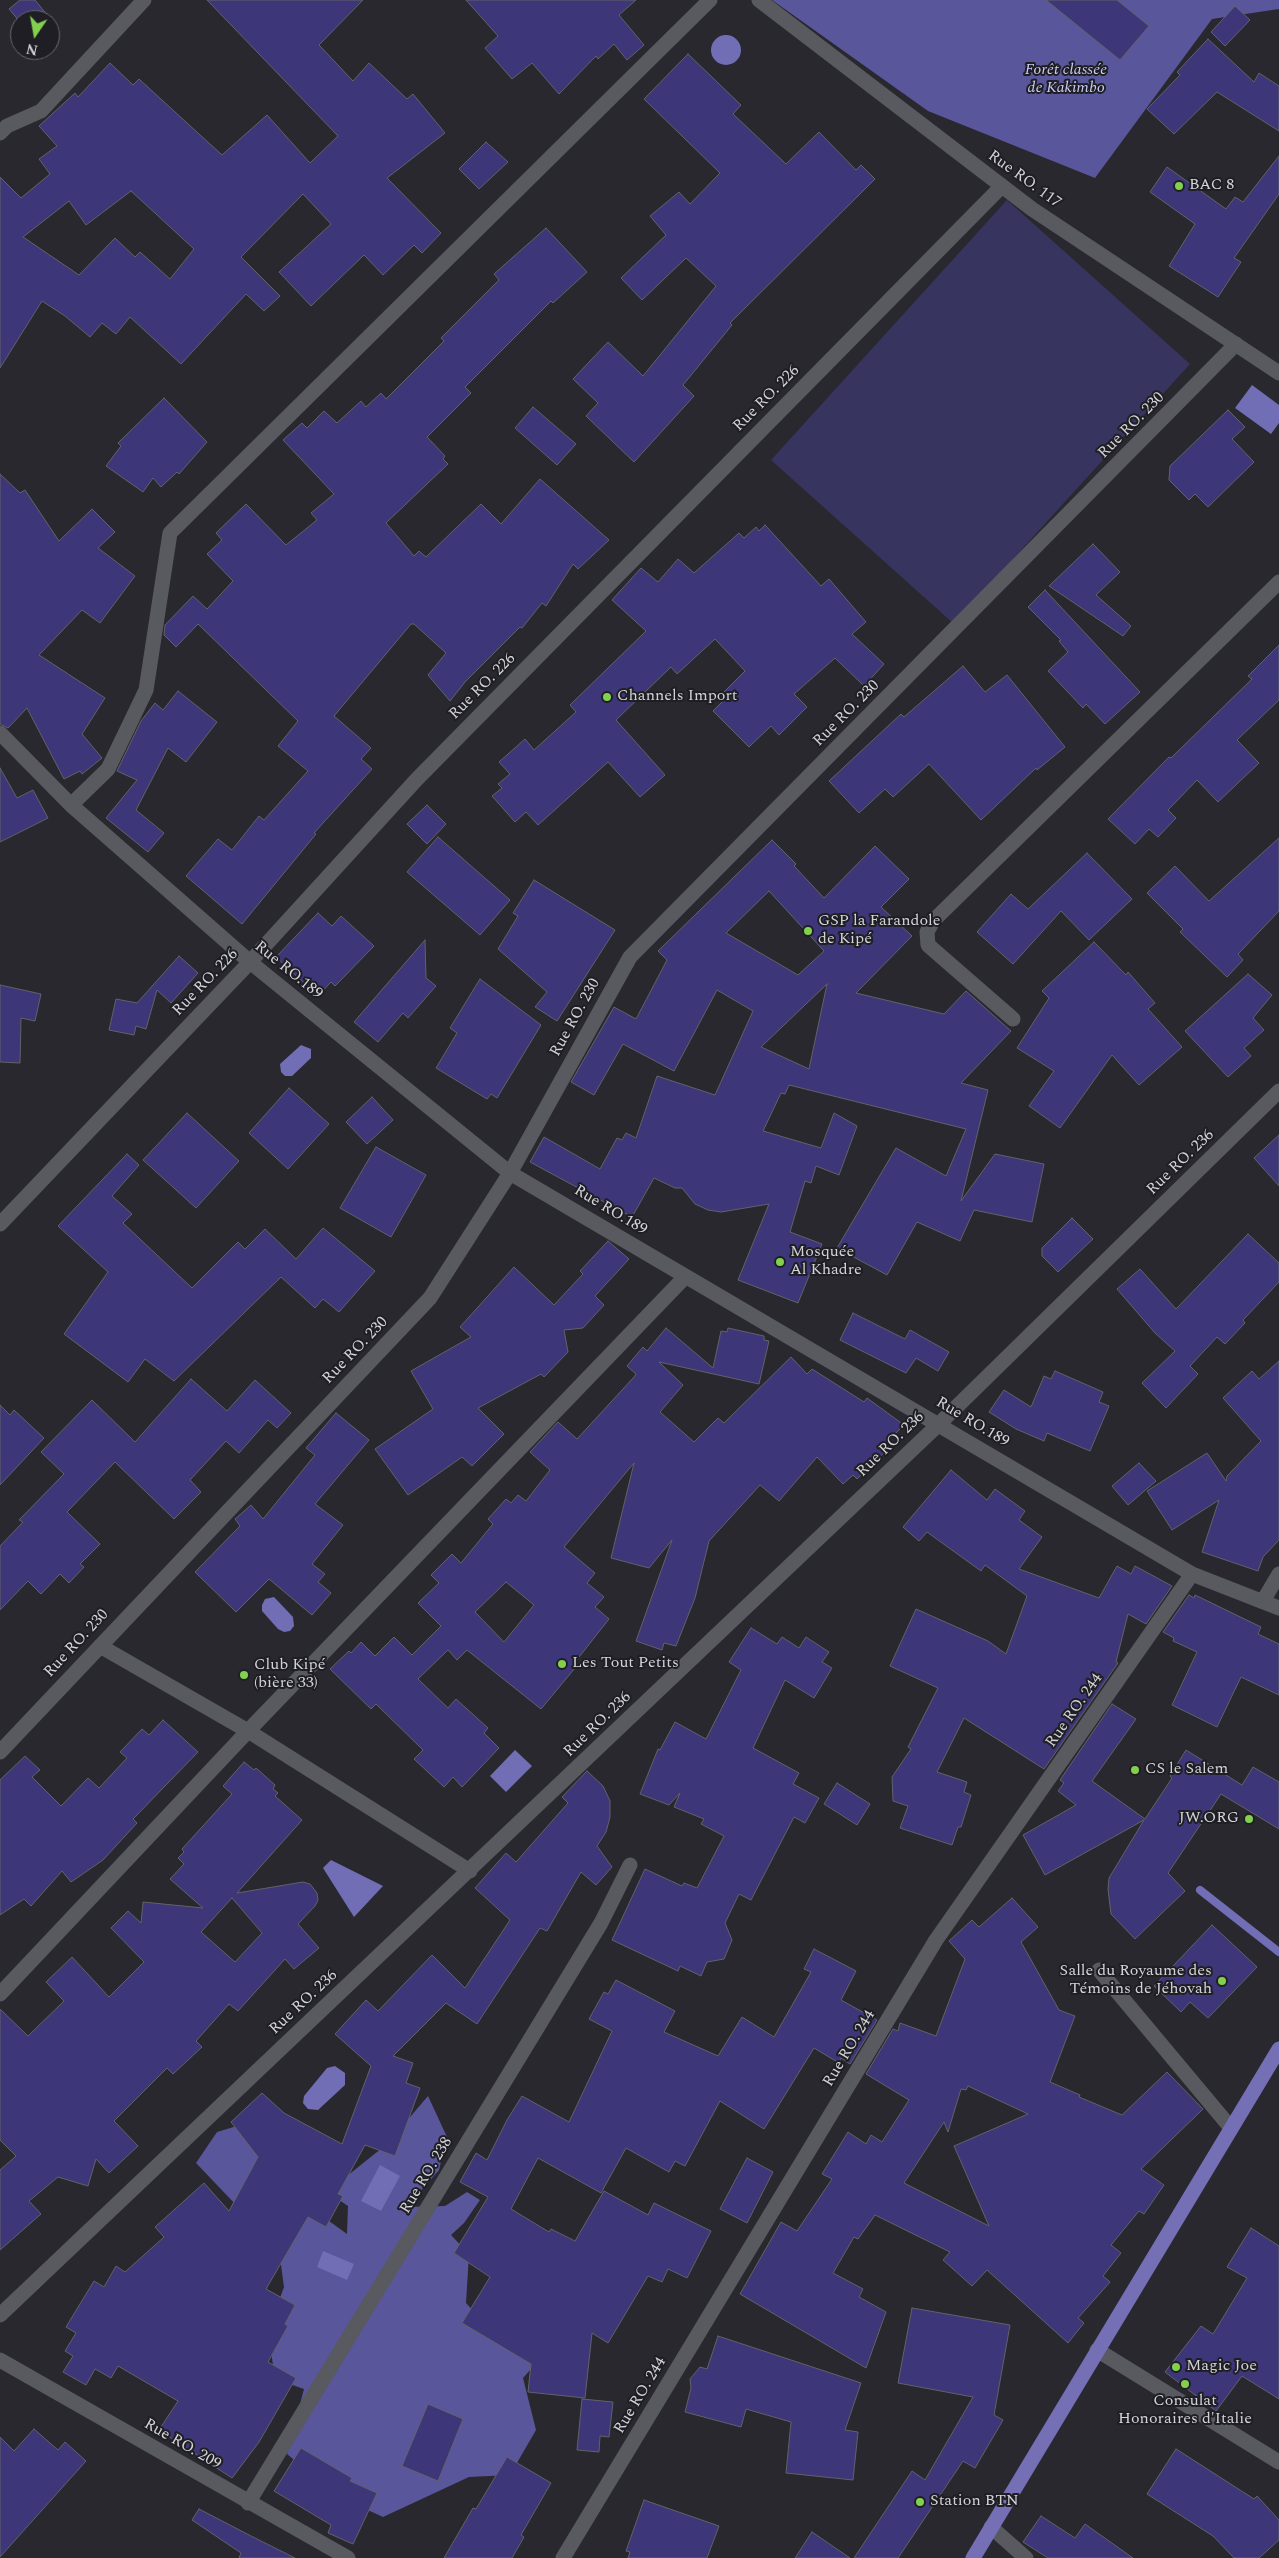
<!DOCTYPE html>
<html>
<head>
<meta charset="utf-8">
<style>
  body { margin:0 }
  #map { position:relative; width:1279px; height:2558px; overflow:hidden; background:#28282e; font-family:Spectral,serif }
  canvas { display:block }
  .north { position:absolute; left:10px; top:10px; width:50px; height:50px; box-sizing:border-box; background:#1e1e24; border:1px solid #66666c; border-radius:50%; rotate:192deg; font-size:14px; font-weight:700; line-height:20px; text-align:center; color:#d3d3d7 }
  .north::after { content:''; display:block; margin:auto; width:18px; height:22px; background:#83d04e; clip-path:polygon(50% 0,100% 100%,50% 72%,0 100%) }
</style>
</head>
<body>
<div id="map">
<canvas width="1279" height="2558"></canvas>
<div class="north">N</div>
</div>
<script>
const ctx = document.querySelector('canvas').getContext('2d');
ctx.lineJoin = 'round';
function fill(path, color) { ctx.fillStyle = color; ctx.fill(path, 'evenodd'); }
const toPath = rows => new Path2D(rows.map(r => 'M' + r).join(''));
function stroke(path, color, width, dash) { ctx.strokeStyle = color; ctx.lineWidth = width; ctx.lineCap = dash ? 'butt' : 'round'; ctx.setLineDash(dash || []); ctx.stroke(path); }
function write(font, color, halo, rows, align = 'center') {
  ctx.font = font + ' Spectral,serif'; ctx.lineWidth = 4; ctx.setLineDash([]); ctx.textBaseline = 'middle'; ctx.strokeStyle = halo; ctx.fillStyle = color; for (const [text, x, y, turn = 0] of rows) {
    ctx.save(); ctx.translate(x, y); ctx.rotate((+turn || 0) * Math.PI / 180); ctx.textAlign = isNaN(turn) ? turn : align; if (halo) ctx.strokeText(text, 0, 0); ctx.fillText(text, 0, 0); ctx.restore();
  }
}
fill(toPath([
  [1007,200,1190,364,954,624,771,460]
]), '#37345f');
fill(toPath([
  [772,0,1279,0,1279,9,1212,19,1095,178,928,111],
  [428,2096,447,2137,439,2170,407,2207,445,2206,467,2192,480,2200,464,2223,451,2235,469,2254,466,2303,487,2326,547,2351,523,2378,536,2430,510,2475,469,2477,383,2517,357,2505,322,2483,287,2454,304,2389,275,2379,268,2331,284,2287,279,2250,196,2163,217,2132,270,2116,318,2213,347,2234,348,2206,327,2192,387,2144]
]), '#5a569b');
fill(toPath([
  '711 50a15 15 0 1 1 30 0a15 15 0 1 1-30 0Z',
  [1252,385,1279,405,1279,423,1271,434,1235,408],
  [301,1045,311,1049,311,1058,292,1076,285,1076,281,1072,280,1064],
  [274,1597,293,1617,294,1626,290,1631,284,1632,278,1629,262,1611,262,1605,265,1599],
  [515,1750,532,1766,506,1792,490,1776],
  [331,1860,383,1886,354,1917,323,1868],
  [335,2066,345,2073,345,2085,318,2110,308,2109,303,2103,304,2096,327,2068],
  [380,2165,400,2176,381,2211,361,2201],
  [323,2251,354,2264,347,2280,317,2267]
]), '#716eb6');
stroke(toPath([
  [1200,1890,1279,1952]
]), '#716eb6', 8);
const building = toPath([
  [20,0,35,0,52,21,50,23,50,20,20,20,20,22,9,9,20,0],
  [207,0,363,0,319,45,353,81,369,63,407,99,413,94,445,133,387,178,441,233,422,253,414,245,383,275,364,255,311,306,279,272,331,224,303,194,241,257,280,296,264,311,246,294,181,364,130,317,116,334,102,323,90,337,65,316,42,301,0,368,0,177,21,198,50,174,39,159,57,146,39,126,75,93,78,97,110,63,133,85,139,79,222,155,267,115,310,163,338,136,207,0],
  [131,191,194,249,170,279,140,252,135,257,115,238,79,275,23,237,69,201,86,225,131,191],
  [466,0,636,0,619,15,644,45,627,60,614,44,598,59,596,56,559,94,532,63,512,79,485,48,498,36,466,0],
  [1046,0,1117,0,1149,26,1120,60,1046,0],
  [1235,6,1250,20,1225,46,1211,32,1235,6],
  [1208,39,1254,82,1259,73,1279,86,1279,131,1217,92,1174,134,1147,109,1180,75,1177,72,1208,39],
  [688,54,741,105,733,114,786,164,819,132,856,170,861,165,875,179,730,323,732,325,683,385,694,396,634,462,586,416,598,403,573,379,608,342,643,376,716,286,686,258,642,300,621,278,666,235,650,216,679,192,690,204,720,173,644,99,688,54],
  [486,142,508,162,479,189,459,169,486,142],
  [1279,156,1279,194,1234,258,1241,262,1218,297,1169,266,1195,224,1150,192,1167,167,1226,209,1235,197,1243,202,1279,156],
  [546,228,587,272,553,303,551,301,465,387,471,393,427,437,445,456,443,459,448,464,386,523,414,556,419,551,426,557,481,504,501,524,540,479,609,540,578,569,573,564,546,606,542,603,522,628,520,627,465,682,450,701,428,675,446,653,414,624,411,624,334,716,371,748,361,759,372,769,314,833,316,834,242,924,186,876,218,839,232,850,259,816,264,820,308,771,278,746,298,721,198,624,176,647,164,635,165,625,193,596,207,609,233,581,207,554,222,540,216,533,246,504,286,545,317,520,311,513,334,494,283,440,302,423,307,428,324,411,337,423,361,401,366,407,381,393,386,399,444,341,441,338,499,280,494,274,546,228],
  [164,398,207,442,179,474,177,472,161,487,153,478,143,492,106,466,121,446,118,443,164,398],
  [533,407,576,444,557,465,515,428,533,407],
  [1228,410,1245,427,1232,439,1254,462,1208,507,1195,494,1189,500,1169,480,1170,466,1228,410],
  [0,474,20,493,25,490,59,541,92,509,115,532,98,548,135,576,100,623,82,610,39,655,105,698,82,734,102,758,82,774,80,771,64,779,27,708,8,728,0,724,0,474],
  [765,525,821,586,829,579,866,622,852,634,884,664,864,686,835,658,794,694,807,707,779,735,771,726,749,747,713,711,724,700,720,696,745,671,715,639,677,674,671,667,616,720,665,775,640,797,608,762,538,825,526,812,515,822,492,796,502,788,498,784,510,774,499,762,525,739,534,750,576,712,570,705,646,631,612,600,641,568,658,582,678,559,694,573,739,533,744,538,756,527,759,531,765,525],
  [1093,544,1120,572,1096,595,1131,626,1123,636,1049,586,1093,544],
  [1045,590,1140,692,1105,724,1086,704,1083,708,1048,671,1068,652,1059,641,1061,640,1028,607,1045,590],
  [1279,645,1279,700,1237,740,1259,763,1218,802,1197,780,1168,810,1176,818,1158,837,1149,829,1135,844,1108,819,1169,757,1171,758,1252,679,1248,676,1279,645],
  [963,666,985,692,1007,675,1065,747,1037,770,1036,768,981,820,929,764,893,797,885,789,859,813,829,781,901,714,904,717,963,666],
  [178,691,217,722,186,762,168,748,136,810,164,833,148,852,106,818,137,780,117,771,141,721,155,703,163,710,178,691],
  [0,768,17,798,33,790,48,818,0,842,0,768],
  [427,805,446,824,427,844,407,824,427,805],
  [438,837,510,900,480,935,407,872,438,837],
  [1279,838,1279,911,1238,954,1243,960,1227,977,1180,932,1183,929,1147,893,1175,866,1209,901,1279,838],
  [772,840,796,864,794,866,824,898,875,846,909,879,881,907,912,936,856,993,944,1014,966,991,1011,1031,961,1083,988,1090,961,1201,995,1154,1044,1164,1032,1222,974,1210,960,1241,917,1222,887,1275,837,1248,896,1148,946,1176,966,1129,789,1085,785,1094,781,1093,763,1131,821,1148,834,1113,857,1126,839,1175,816,1166,811,1183,805,1181,790,1232,822,1244,798,1303,738,1280,769,1204,721,1212,708,1210,695,1204,682,1188,675,1188,654,1178,632,1217,530,1162,544,1137,600,1169,617,1138,622,1140,626,1133,636,1138,657,1076,715,1095,753,1011,717,990,674,1071,623,1044,594,1095,571,1082,614,1007,636,1019,667,960,658,951,772,840],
  [769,891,824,951,798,975,726,933,769,891],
  [827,984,809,1069,761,1047,827,984],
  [1087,853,1132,899,1089,940,1061,911,1013,964,977,932,1011,894,1028,909,1087,853],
  [534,880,615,930,557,1021,535,1007,547,992,498,949,518,916,513,913,534,880],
  [318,913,332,926,341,916,374,946,335,986,331,982,318,996,276,957,318,913],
  [425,940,426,978,436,986,408,1018,403,1013,378,1042,354,1022,425,940],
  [1094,942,1126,975,1128,972,1155,1003,1148,1009,1182,1047,1139,1085,1112,1055,1060,1128,1029,1106,1054,1071,1017,1048,1049,998,1042,991,1094,942],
  [179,956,198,973,171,1003,157,990,146,1029,136,1026,134,1035,109,1030,116,999,137,1003,179,956],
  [1248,974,1272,995,1253,1018,1264,1030,1244,1048,1251,1056,1228,1077,1185,1031,1248,974],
  [480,979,541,1025,497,1098,491,1094,487,1099,436,1068,457,1033,450,1028,480,979],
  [0,985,41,994,35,1021,21,1018,20,1063,0,1062,0,985],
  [289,1088,329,1124,288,1169,249,1133,289,1088],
  [372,1097,393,1120,367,1144,346,1122,372,1097],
  [187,1113,239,1161,196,1208,143,1160,187,1113],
  [1279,1135,1279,1186,1254,1158,1279,1135],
  [376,1147,426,1175,391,1237,340,1208,376,1147],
  [127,1154,139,1165,112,1196,132,1214,123,1223,192,1288,238,1242,245,1249,265,1229,296,1259,323,1228,375,1271,339,1312,323,1299,315,1308,281,1277,174,1381,145,1359,128,1382,64,1334,108,1272,58,1226,127,1154],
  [1072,1218,1093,1239,1058,1272,1042,1256,1042,1248,1072,1218],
  [1248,1234,1279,1263,1279,1282,1243,1320,1245,1323,1225,1344,1217,1337,1190,1366,1198,1374,1166,1408,1142,1383,1175,1351,1155,1333,1117,1289,1140,1269,1176,1309,1248,1234],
  [608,1241,629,1259,595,1296,604,1305,583,1328,564,1330,568,1352,544,1377,541,1374,478,1408,504,1434,472,1466,462,1457,408,1495,375,1449,433,1409,411,1371,471,1337,460,1327,514,1267,554,1305,583,1274,580,1271,608,1241],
  [853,1313,905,1339,910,1330,949,1352,938,1371,916,1358,906,1373,840,1340,853,1313],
  [666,1328,713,1368,721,1331,727,1332,728,1328,764,1336,764,1340,769,1341,759,1384,659,1362,683,1385,660,1412,694,1442,718,1418,724,1423,791,1357,807,1374,812,1369,864,1402,867,1398,904,1425,885,1444,889,1448,857,1479,853,1475,843,1484,817,1457,779,1501,760,1485,709,1541,695,1598,676,1646,664,1643,662,1650,636,1641,672,1540,649,1568,611,1558,634,1463,564,1547,595,1573,587,1583,604,1597,595,1607,609,1619,572,1666,575,1668,541,1709,467,1650,457,1660,448,1650,418,1679,448,1708,456,1699,488,1728,484,1733,499,1748,462,1787,453,1777,444,1787,414,1759,423,1750,376,1704,371,1709,330,1669,349,1651,351,1653,361,1642,375,1656,394,1637,412,1655,441,1626,418,1603,439,1583,431,1575,452,1554,461,1563,493,1524,488,1519,506,1499,511,1503,518,1495,526,1501,550,1470,530,1452,558,1422,577,1439,634,1377,636,1374,627,1366,643,1347,647,1351,666,1328],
  [506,1582,534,1605,504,1642,475,1612,506,1582],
  [1279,1361,1279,1540,1263,1557,1258,1571,1202,1552,1219,1500,1172,1530,1147,1491,1207,1453,1226,1481,1227,1476,1261,1441,1223,1398,1252,1371,1259,1379,1279,1361],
  [1055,1371,1103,1392,1099,1402,1109,1406,1090,1451,1047,1433,1044,1441,1016,1429,989,1412,1004,1390,1031,1407,1044,1376,1051,1379,1055,1371],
  [191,1379,227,1411,255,1380,291,1413,277,1428,268,1420,239,1453,226,1441,190,1480,201,1492,174,1519,115,1462,67,1512,100,1544,80,1564,84,1567,69,1583,60,1574,41,1594,28,1581,0,1610,0,1546,23,1522,19,1520,64,1474,41,1452,92,1400,135,1442,191,1379],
  [0,1405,10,1415,14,1410,44,1438,0,1485,0,1405],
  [336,1413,369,1440,315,1504,343,1525,312,1564,325,1574,318,1582,331,1593,312,1615,269,1579,236,1612,195,1572,240,1526,235,1519,251,1505,263,1519,315,1455,306,1448,336,1413],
  [1139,1463,1156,1481,1128,1505,1112,1486,1139,1463],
  [951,1470,987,1500,995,1489,1025,1511,1019,1520,1042,1537,1019,1569,1099,1598,1117,1566,1131,1574,1135,1566,1172,1586,1146,1624,1128,1614,1116,1662,1118,1663,1044,1769,964,1718,937,1772,967,1782,964,1792,971,1795,961,1827,958,1827,952,1845,900,1828,908,1806,893,1801,892,1777,911,1749,908,1747,938,1688,890,1666,916,1609,988,1641,1006,1654,1027,1596,985,1565,981,1571,927,1532,919,1541,903,1527,951,1470],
  [1189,1595,1194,1598,1195,1595,1261,1627,1258,1634,1279,1644,1279,1695,1241,1677,1217,1727,1172,1705,1197,1652,1173,1641,1174,1638,1163,1632,1189,1595],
  [751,1628,777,1644,782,1637,799,1648,806,1637,829,1652,822,1662,832,1668,814,1698,785,1680,753,1748,799,1773,793,1784,819,1798,805,1823,794,1817,751,1900,739,1894,725,1923,732,1940,724,1959,707,1962,701,1976,680,1966,678,1971,612,1940,645,1869,682,1886,684,1883,697,1888,724,1836,701,1824,704,1819,674,1807,680,1793,669,1805,640,1794,658,1749,660,1750,675,1722,706,1739,741,1670,729,1662,751,1628],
  [1112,1704,1136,1719,1092,1781,1145,1819,1172,1778,1170,1776,1186,1750,1242,1785,1253,1767,1279,1782,1279,1829,1221,1794,1168,1873,1185,1891,1135,1939,1111,1914,1108,1889,1109,1878,1144,1820,1045,1875,1023,1835,1076,1805,1058,1791,1064,1783,1060,1780,1112,1704],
  [163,1720,198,1752,133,1819,137,1823,103,1860,71,1882,62,1871,31,1906,24,1899,0,1915,0,1780,25,1756,40,1770,32,1777,61,1806,88,1778,99,1788,127,1758,120,1752,142,1729,149,1735,163,1720],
  [244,1762,254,1770,256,1768,275,1785,273,1789,278,1793,275,1796,302,1820,237,1893,303,1882,310,1884,317,1893,318,1900,315,1906,298,1924,319,1948,294,1969,285,1959,238,2011,229,2004,196,2041,202,2047,173,2074,167,2068,114,2121,138,2146,109,2173,96,2159,88,2186,58,2177,29,2201,41,2214,0,2250,0,2170,16,2156,0,2140,0,2009,28,2036,64,2001,46,1982,72,1957,109,1997,144,1962,111,1928,128,1911,141,1923,143,1902,203,1908,170,1879,184,1864,178,1858,184,1852,182,1849,232,1794,223,1786,244,1762],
  [232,1898,262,1933,235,1962,201,1932,232,1898],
  [587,1771,603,1786,610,1801,610,1817,606,1832,597,1846,612,1867,596,1885,581,1872,547,1931,540,1928,477,2024,446,2003,393,2056,413,2063,406,2083,420,2088,395,2156,365,2145,338,2194,343,2196,326,2227,308,2217,266,2289,295,2305,285,2324,288,2326,268,2362,296,2378,259,2442,232,2478,159,2430,178,2401,118,2366,111,2378,95,2369,86,2385,63,2372,73,2356,65,2351,76,2333,66,2327,94,2281,104,2287,116,2266,125,2272,164,2237,155,2227,204,2183,229,2211,258,2157,231,2122,262,2093,284,2113,342,2144,371,2066,335,2034,366,2000,378,2011,432,1955,465,1988,510,1920,475,1888,506,1853,516,1862,568,1803,562,1797,587,1771],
  [837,1783,870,1804,857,1825,824,1804,837,1783],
  [1012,1898,1038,1927,1021,1942,1059,2010,1075,2016,1050,2082,1080,2095,1079,2097,1122,2115,1167,2072,1203,2109,1141,2169,1164,2185,1144,2214,1139,2211,1111,2245,1121,2253,1103,2276,1110,2282,1078,2318,1084,2323,1068,2343,987,2270,972,2286,943,2260,950,2252,875,2215,858,2239,854,2237,833,2273,863,2289,859,2297,886,2312,866,2368,740,2294,781,2222,797,2231,832,2179,822,2174,848,2132,866,2144,871,2135,882,2142,909,2100,866,2074,893,2029,898,2031,900,2023,936,2036,965,1959,949,1941,972,1920,979,1927,1012,1898],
  [968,2086,1028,2114,954,2146,989,2226,904,2183,944,2122,948,2132,961,2089,966,2090,968,2086],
  [1212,1925,1257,1967,1208,2018,1190,2002,1181,2012,1154,1986,1212,1925],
  [814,1949,856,1971,841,2000,877,2020,850,2064,841,2058,839,2063,814,2048,764,2129,720,2101,685,2166,675,2161,669,2172,626,2148,601,2193,538,2158,511,2209,549,2232,551,2229,575,2241,604,2191,648,2215,654,2203,711,2231,687,2278,668,2269,662,2282,648,2276,608,2343,592,2333,585,2398,528,2392,531,2364,462,2323,490,2277,454,2253,488,2197,460,2182,476,2153,487,2160,507,2120,522,2096,569,2122,612,2031,589,2019,604,1992,608,1994,616,1980,675,2011,664,2032,718,2056,742,2017,774,2037,811,1972,804,1969,814,1949],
  [747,2158,773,2172,747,2223,720,2209,747,2158],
  [1251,2228,1279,2246,1279,2399,1242,2376,1216,2411,1165,2372,1201,2326,1213,2334,1247,2278,1227,2267,1251,2228],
  [912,2308,1010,2325,994,2415,1003,2420,975,2468,963,2461,898,2558,854,2558,912,2471,925,2480,973,2397,898,2383,912,2308],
  [718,2336,861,2383,845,2430,858,2432,853,2480,786,2473,791,2422,746,2409,741,2427,685,2412,691,2388,690,2379,700,2367,707,2369,718,2336],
  [582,2399,613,2402,609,2437,600,2436,599,2452,577,2450,582,2399],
  [428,2404,463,2419,438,2481,402,2466,428,2404],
  [34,2429,58,2450,65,2442,86,2461,0,2557,0,2437,14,2451,34,2429],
  [301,2448,352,2478,350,2481,377,2493,353,2544,328,2533,331,2525,274,2491,301,2448],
  [1176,2449,1254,2499,1257,2496,1279,2520,1279,2540,1259,2558,1234,2558,1213,2536,1147,2494,1176,2449],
  [507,2457,551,2483,521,2535,524,2537,512,2558,444,2558,473,2508,476,2509,507,2457],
  [644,2500,719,2526,707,2558,628,2558,630,2552,626,2551,644,2500],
  [199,2509,251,2536,295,2558,239,2558,241,2553,192,2520,199,2509],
  [1041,2516,1075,2538,1085,2524,1133,2558,1048,2558,1023,2542,1041,2516],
  [812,2532,850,2558,795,2558,812,2532]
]);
fill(building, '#3d3678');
stroke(building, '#626269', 1);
stroke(toPath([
  [759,0,1002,186],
  [0,133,7,126,41,111,144,0],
  [0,733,71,805,250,962,510,1173,1192,1574,1279,1608],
  [71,805,108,769,146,690,170,533,710,0],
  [1013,1019,928,945,927,932,933,921,1279,582],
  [1263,1601,1279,1574],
  [100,1646,248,1731,470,1871],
  [0,1752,430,1298,510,1173,630,957,1236,344],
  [1099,1970,1231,2128],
  [0,1994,248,1731,685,1277],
  [1097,2350,1279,2462],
  [0,2360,348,2558],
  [248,2503,601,1923,630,1865],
  [991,2527,1026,2558],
  [563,2558,936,1940,1192,1574]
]), '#595960', 15);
stroke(toPath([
  [0,1224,250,962,417,779,1002,186,1032,209,1279,373],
  [0,2315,939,1424,1279,1091]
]), '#595960', 15);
stroke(toPath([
  [973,2558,1279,2049]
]), '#756fb6', 15);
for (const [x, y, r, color] of [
  [1179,186,5,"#83d04e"],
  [607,697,5,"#83d04e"],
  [808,931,5,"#83d04e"],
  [780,1262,5,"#83d04e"],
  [562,1664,5,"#83d04e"],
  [244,1675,5,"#83d04e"],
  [1135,1770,5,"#83d04e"],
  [1249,1819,5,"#83d04e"],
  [1222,1981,5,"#83d04e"],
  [1176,2367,5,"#83d04e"],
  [1185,2384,5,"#83d04e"],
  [920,2502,5,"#83d04e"]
]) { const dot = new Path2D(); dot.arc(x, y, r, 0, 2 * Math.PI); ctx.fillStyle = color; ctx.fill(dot); stroke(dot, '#1e1e24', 2); }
write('italic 16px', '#cbccf4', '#1e1e24', [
  ["Forêt classée",1066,71],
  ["de Kakimbo",1066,89]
]);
write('16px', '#d3d3d7', '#1e1e24', [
  ["Rue RO. 117",1024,180,36],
  ["Rue RO. 226",767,399,-45],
  ["Rue RO. 230",1132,426,-45],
  ["Rue RO. 226",483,687,-45],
  ["Rue RO. 230",847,714,-45],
  ["Rue RO.189",288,971,39],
  ["Rue RO. 226",206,983,-46],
  ["Rue RO. 230",576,1018,-61],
  ["Rue RO. 236",1181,1163,-44],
  ["Rue RO.189",610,1211,31],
  ["Rue RO. 230",356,1351,-46],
  ["Rue RO.189",972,1423,31],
  ["Rue RO. 236",891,1445,-44],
  ["Rue RO. 230",77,1644,-47],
  ["Rue RO. 244",1075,1711,-55],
  ["Rue RO. 236",598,1725,-44],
  ["Rue RO. 236",304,2003,-43],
  ["Rue RO. 244",850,2049,-59],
  ["Rue RO. 238",427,2176,-59],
  ["Rue RO. 244",641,2396,-59],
  ["Rue RO. 209",182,2445,30]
]);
write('16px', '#d3d3d7', '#1e1e24', [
  ["BAC 8",1189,186],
  ["Channels Import",617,697],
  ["GSP la Farandole",818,922],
  ["de Kipé",818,940],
  ["Mosquée",790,1253],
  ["Al Khadre",790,1271],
  ["Les Tout Petits",572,1664],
  ["Club Kipé",254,1666],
  ["(bière 33)",254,1684],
  ["CS le Salem",1145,1770],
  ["JW.ORG",1239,1819,"right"],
  ["Salle du Royaume des",1212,1972,"right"],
  ["Témoins de Jéhovah",1212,1990,"right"],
  ["Magic Joe",1186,2367],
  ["Consulat",1185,2402,"center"],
  ["Honoraires d'Italie",1185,2420,"center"],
  ["Station BTN",930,2502]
], 'left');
</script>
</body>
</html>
